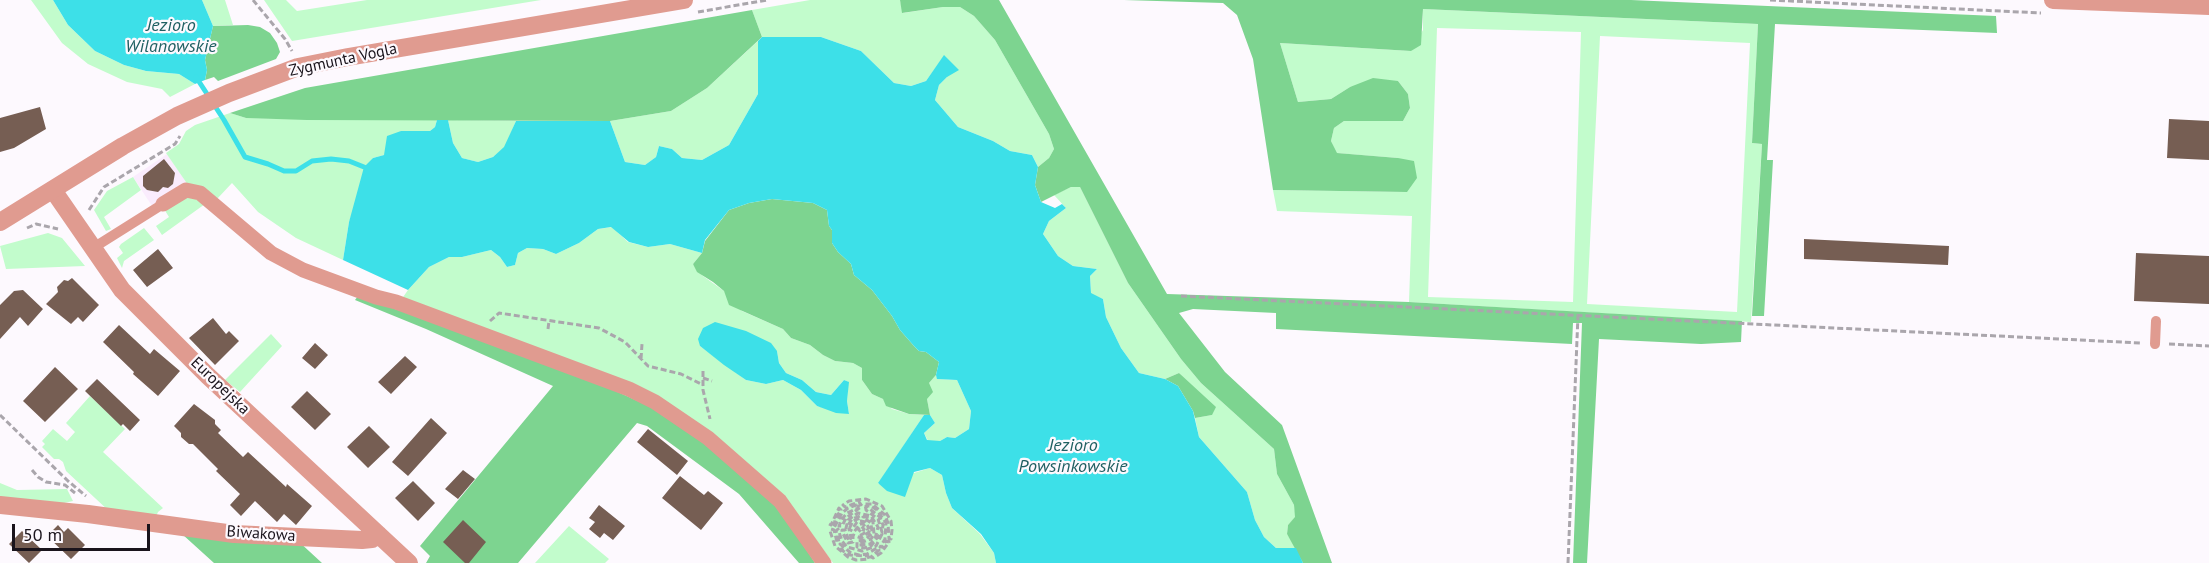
<!DOCTYPE html>
<html>
<head>
<meta charset="utf-8">
<style>
  body { margin:0 }
  #map { position:relative; width:2209px; height:563px; overflow:hidden; background:#fdf9fe; font-family:"PT Sans",sans-serif }
  canvas { display:block }
  .scale { position:absolute; left:12px; top:524px; width:138px; height:27px; box-sizing:border-box; border:3px solid #1a141c; border-top:0; padding-left:8px; font-size:18px; line-height:21px; white-space:nowrap; color:#1a141c; -webkit-text-stroke:4px #fdf9fe; paint-order:stroke }
</style>
</head>
<body>
<div id="map">
<canvas width="2209" height="563"></canvas>
<div class="scale">50 m</div>
</div>
<script>
const ctx = document.querySelector('canvas').getContext('2d');
ctx.lineJoin = 'round';
function fill(path, color) { ctx.fillStyle = color; ctx.fill(path, 'evenodd'); }
const toPath = rows => new Path2D(rows.map(r => 'M' + r).join(''));
function stroke(path, color, width, dash) { ctx.strokeStyle = color; ctx.lineWidth = width; ctx.lineCap = dash ? 'butt' : 'round'; ctx.setLineDash(dash || []); ctx.stroke(path); }
function write(font, color, halo, rows, align = 'center') {
  ctx.font = font + ' "PT Sans",sans-serif'; ctx.lineWidth = 4.5; ctx.setLineDash([]); ctx.textBaseline = 'middle'; ctx.strokeStyle = halo; ctx.fillStyle = color; for (const [text, x, y, turn = 0] of rows) {
    ctx.save(); ctx.translate(x, y); ctx.rotate((+turn || 0) * Math.PI / 180); ctx.textAlign = isNaN(turn) ? turn : align; if (halo) ctx.strokeText(text, 0, 0); ctx.fillText(text, 0, 0); ctx.restore();
  }
}
fill(toPath([
  [167,154,188,185,152,206,133,177]
]), '#faecfd');
fill(toPath([
  [31,0,53,0,68,25,95,51,124,65,146,71,179,74,195,84,170,97,162,89,127,82,88,64,62,43],
  [202,0,225,0,233,25,213,26],
  [264,0,286,0,297,11,367,0,541,0,292,41],
  [810,0,900,0,903,13,943,7,960,7,974,16,995,40,1049,134,1054,149,1049,158,1038,167,1032,155,1010,151,993,141,958,127,935,100,939,85,947,77,944,56,926,81,911,86,894,83,861,51,821,37,762,37,752,10],
  [1423,9,1758,24,1752,143,1762,144,1751,322,1409,302,1412,216,1277,211,1273,190,1407,192,1398,158,1336,153,1331,141,1334,128,1344,121,1403,121,1410,108,1408,94,1398,81,1350,87,1331,99,1298,102,1280,43,1411,51,1423,30],
  [1437,28,1581,32,1573,302,1428,297],
  [1600,36,1750,43,1737,312,1587,304],
  [758,41,758,94,729,145,702,160,682,158,672,149,659,146,656,157,645,165,625,162,610,121,671,111,707,88],
  [230,113,246,118,437,120,435,127,430,131,401,131,384,155,373,158,349,222,343,260,296,238,258,212,232,183,217,199,188,185,166,153,179,144,186,131,195,125],
  [448,120,516,121,505,147,493,157,478,162,462,158,453,143],
  [133,177,141,190,104,217,111,229,106,231,94,210,107,191],
  [1071,187,1080,187,1128,283,1181,359,1201,383,1274,449,1277,474,1294,505,1296,517,1288,525,1287,534,1296,548,1276,548,1264,537,1255,520,1247,492,1199,437,1195,418,1212,415,1179,373,1165,379,1139,373,1121,348,1106,317,1103,299,1091,294,1090,276,1097,269,1073,266,1058,256,1043,234,1049,221,1066,208,1054,195],
  [189,194,205,204,162,235,156,226,169,217,164,209],
  [612,227,628,242,648,247,670,244,702,253,693,264,703,276,724,291,742,311,783,329,791,338,810,345,823,355,835,361,853,363,862,368,862,380,872,394,883,399,892,409,909,414,924,415,878,484,930,468,942,475,946,493,952,508,980,534,994,553,996,563,833,563,801,519,758,474,401,300,408,290,429,267,449,257,462,257,491,250,500,257,507,267,515,265,518,253,527,248,543,249,556,254,579,243,598,229],
  [700,346,777,351,779,363,786,373,802,380,816,392,831,395,844,380,848,382,847,401,849,414,817,406,801,390,783,380,766,384,746,380],
  [144,228,154,240,124,261,122,268,117,258,123,253,119,247,121,244],
  [48,233,62,238,85,266,6,269,0,246],
  [271,334,282,346,240,392,225,380],
  [936,375,938,379,957,380,971,411,969,429,955,438,947,437,940,441,928,441,924,433,935,423,930,415,927,399,929,383],
  [90,396,125,429,103,452,163,508,158,512,155,519,110,512,66,471,63,462,59,459,54,459,42,447,45,444,42,441,53,429,67,441,75,432,66,423],
  [0,483,17,490,67,489,73,501,55,505,0,497],
  [569,526,609,559,605,563,535,563]
]), '#c2fccc');
fill(toPath([
  [900,0,999,0,1167,294,1409,302,1742,321,1741,342,1701,344,1599,339,1587,563,1573,563,1582,323,1573,323,1572,344,1276,329,1276,313,1193,309,1179,313,1225,372,1282,425,1332,563,1303,563,1287,534,1288,525,1295,517,1294,505,1277,474,1274,449,1201,383,1181,359,1128,283,1080,187,1071,187,1041,202,1035,185,1038,167,1049,158,1054,149,1049,134,995,40,974,16,960,7,943,7,902,13],
  [1124,0,1631,0,1996,16,1997,33,1775,24,1767,160,1773,160,1764,316,1752,316,1762,144,1752,143,1758,24,1423,9,1421,45,1411,51,1280,43,1298,102,1331,99,1350,87,1373,78,1398,81,1408,94,1410,108,1403,121,1344,121,1334,128,1331,141,1337,153,1398,158,1414,161,1417,178,1407,192,1273,190,1253,59,1237,15,1223,3],
  [752,10,762,37,707,88,671,111,610,121,307,120,246,118,230,113,305,88],
  [248,25,260,27,270,33,277,43,280,52,276,59,218,81,214,77,205,80,207,70,205,60,213,26],
  [772,199,813,203,827,210,829,226,832,230,832,243,838,252,851,264,854,275,872,290,892,316,900,330,914,346,919,351,926,352,939,362,936,375,929,383,933,392,927,399,930,415,909,414,886,406,883,399,872,394,862,380,862,368,853,363,835,361,823,355,810,345,791,338,783,329,729,305,724,291,713,282,697,272,693,264,702,253,705,241,729,210,749,203],
  [358,296,564,368,651,407,704,443,779,506,815,563,799,563,739,494,647,426,637,423,518,563,426,563,430,556,420,546,553,386,426,329,355,300],
  [1179,373,1216,407,1212,415,1195,418,1193,411,1178,386,1165,379],
  [182,534,297,540,322,563,214,563]
]), '#7dd490');
fill(toPath([
  [53,0,202,0,213,26,205,60,207,70,205,80,195,84,179,74,146,71,124,65,95,51,68,25],
  [762,37,821,37,861,51,894,83,911,86,926,81,944,55,959,70,947,77,939,85,935,100,958,127,993,141,1010,151,1032,155,1038,167,1035,185,1041,202,1055,208,1062,204,1066,208,1049,221,1043,234,1058,256,1073,266,1097,269,1090,276,1091,293,1103,299,1106,317,1121,348,1139,373,1165,379,1178,386,1193,411,1199,437,1247,492,1255,520,1264,537,1276,548,1296,548,1303,563,996,563,994,553,981,534,952,508,946,493,942,475,930,468,914,472,905,497,887,491,878,483,924,415,930,415,935,423,924,433,927,440,940,441,947,437,955,438,969,429,971,411,957,380,937,379,936,375,939,362,926,352,919,351,914,346,900,330,892,316,872,290,854,275,851,264,838,252,832,243,832,230,829,226,827,210,813,203,772,199,749,203,729,210,705,240,702,253,670,244,648,247,629,242,611,227,598,229,579,243,556,254,543,249,527,248,518,253,515,265,507,267,500,257,491,250,462,257,449,257,429,267,408,290,343,260,349,222,364,167,373,158,384,155,387,136,401,131,430,131,435,127,437,120,448,120,453,143,462,158,478,162,493,157,504,147,516,121,610,121,625,162,645,165,656,157,659,146,672,149,682,158,702,160,729,145,758,94,758,41],
  [715,322,746,331,771,343,777,351,779,363,786,373,802,380,816,392,831,395,844,380,849,382,847,401,849,414,836,413,817,406,801,390,783,380,766,384,746,380,724,365,700,346,698,339,703,328]
]), '#3de0e8');
stroke(toPath([
  [196,77,224,120,245,157,268,164,284,171,296,171,312,161,331,159,349,161,364,167]
]), '#3de0e8', 5);
fill(toPath([
  [40,107,46,129,14,148,0,152,0,118],
  [2169,119,2209,121,2209,160,2167,158],
  [164,159,175,173,173,184,168,188,163,187,158,192,147,190,143,186,143,176],
  [1804,239,1949,246,1948,265,1804,259],
  [158,249,173,268,147,287,133,270],
  [2136,253,2209,256,2209,304,2134,301],
  [72,278,99,305,83,322,78,317,71,324,46,304,58,292,57,287,64,280,68,281],
  [23,290,43,309,28,326,20,317,0,339,0,305,14,291],
  [213,318,226,334,229,331,239,341,215,365,189,338],
  [119,325,150,354,154,349,180,371,158,396,133,374,134,372,103,342],
  [315,343,328,355,315,369,302,358],
  [405,356,417,367,391,394,378,382],
  [55,367,78,389,45,422,23,401],
  [97,379,140,420,130,431,123,424,121,426,85,391],
  [307,391,331,414,315,430,291,407],
  [194,404,215,420,215,424,221,430,218,433,243,457,248,452,286,487,287,484,312,506,296,525,284,514,277,522,255,501,241,516,230,505,240,494,216,471,218,469,193,444,189,444,181,437,181,433,174,426],
  [431,418,447,433,408,476,392,462],
  [369,426,390,447,368,468,347,447],
  [648,429,688,461,677,475,637,442],
  [463,470,475,479,458,499,445,489],
  [680,476,704,495,708,491,723,503,701,530,662,498],
  [413,481,435,503,418,521,395,498],
  [599,505,625,526,613,540,604,533,600,538,589,529,595,522,589,518],
  [463,520,486,542,469,563,465,563,443,542],
  [58,525,64,532,68,528,85,545,71,559,47,536],
  [22,531,42,550,29,563,9,544]
]), '#765e53');
stroke(toPath([
  [253,0,285,39,292,51],
  [1770,0,2041,13],
  [698,12,767,0],
  [89,210,104,187,175,144,180,136],
  [27,228,36,224,58,229],
  [1181,296,2141,343],
  [490,321,499,313,599,328,625,342,648,366,681,374,703,385],
  [548,329,549,321],
  [2169,344,2209,346],
  [641,359,642,344],
  [703,371,703,390,710,419],
  [703,378,712,381],
  [0,415,68,481,86,496],
  [32,470,38,477,46,482,65,485,75,493],
  [829,524,831,525,839,508,841,510,835,519,834,528,842,513,848,508,859,504,858,508,847,513,842,519,839,526,842,526,846,518,862,506,859,502,845,507,843,505,849,501,866,499,882,506,891,521,892,530,891,539,889,539,888,523,885,515,872,504,865,504,866,510,878,519,882,532,883,525,880,517,866,506,871,506,877,510,886,523,885,539,880,547,882,547,886,541,889,542,881,553,873,558,871,557,879,550,877,548,867,554,859,555,851,553,840,544,843,551,850,555,868,556,869,559,856,560,848,557,835,546,830,531,831,529,834,530,837,542,839,542,836,531,838,529,842,541,847,547,862,551,876,546,882,534,880,534,871,546,864,548,857,547,857,541,865,540,872,533,871,523,863,517,869,517,873,522,874,534,871,539,860,543,859,545,870,544,875,539,878,527,871,516,858,513,848,520,846,528,852,519,860,516,860,518,853,521,850,527,853,528,857,522,861,521,865,522,869,528,867,529,863,524,860,524,854,532,849,529,851,538,849,541,845,530,842,530,842,532,848,543,853,542,853,535,861,538,869,532,868,531,861,535,864,529,861,526,858,529,861,532],
  [1568,563,1578,315]
]), '#aaa6ac', 3, [6, 3]);
stroke(toPath([
  [93,248,163,204],
  [2155,344,2156,321]
]), '#e09b90', 10);
stroke(toPath([
  [163,204,186,190,200,193,271,253,303,270,376,297,396,302,629,389,655,402,708,438,780,501,824,563]
]), '#e09b90', 15);
stroke(toPath([
  [53,190,122,290,208,376,409,563],
  [0,505,88,514,234,534,362,540,372,539,378,534]
]), '#e09b90', 18);
stroke(toPath([
  [2053,0,2209,6],
  [0,222,123,146,177,116,229,93,298,67,348,57,684,0]
]), '#e09b90', 18);
write('16px', '#1a141c', '#fdf9fe', [
  ["Zygmunta Vogla",343,60,-12],
  ["Europejska",220,386,44],
  ["Biwakowa",261,534,4]
]);
write('italic 18px', '#1f5f62', '#fdf9fe', [
  ["Jezioro",171,26],
  ["Wilanowskie",171,47],
  ["Jezioro",1073,446],
  ["Powsinkowskie",1073,467]
]);
</script>
</body>
</html>
